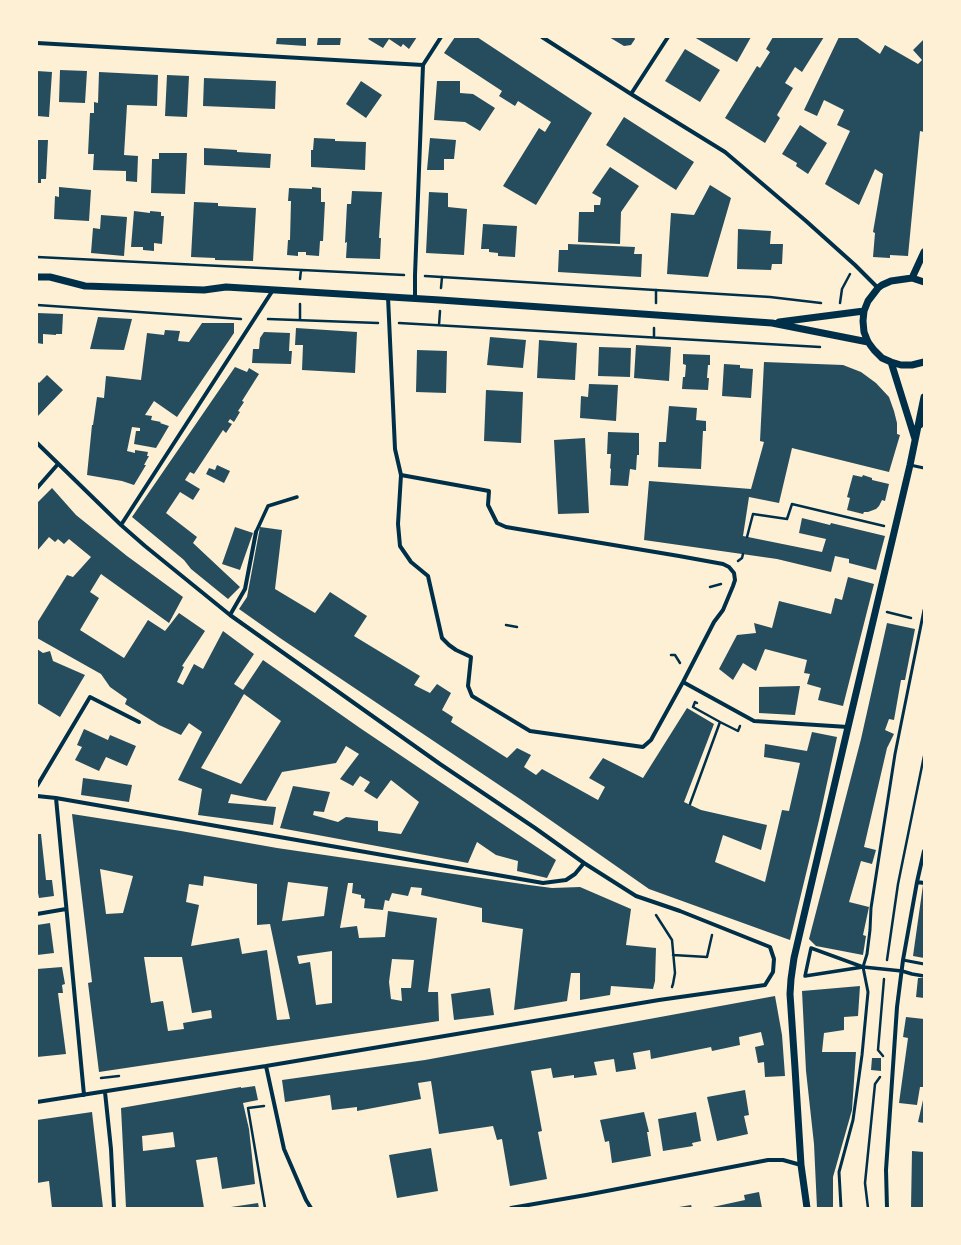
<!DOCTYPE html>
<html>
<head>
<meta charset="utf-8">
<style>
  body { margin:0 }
  #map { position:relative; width:961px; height:1245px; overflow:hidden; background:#fdf0d5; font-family:"Golos Text",sans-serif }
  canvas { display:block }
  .frame { position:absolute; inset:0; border:38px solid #fdf0d5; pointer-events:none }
</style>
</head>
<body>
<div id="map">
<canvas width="961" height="1245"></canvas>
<div class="frame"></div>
</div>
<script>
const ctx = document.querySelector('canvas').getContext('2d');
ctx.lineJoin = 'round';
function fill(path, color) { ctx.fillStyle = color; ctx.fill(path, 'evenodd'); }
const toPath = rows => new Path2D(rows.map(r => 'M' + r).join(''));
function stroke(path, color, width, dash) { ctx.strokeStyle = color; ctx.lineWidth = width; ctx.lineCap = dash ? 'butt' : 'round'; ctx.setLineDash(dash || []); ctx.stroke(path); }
fill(toPath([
  [277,37,306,37,306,46,276,44],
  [318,37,341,37,340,45,317,45],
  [370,37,417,37,409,49,403,44,401,47,389,39,383,48,368,39],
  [455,37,477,37,592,113,536,205,503,186,539,128,545,132,551,122,518,101,515,106,499,96,502,91,444,53],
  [609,37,634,37,635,39,631,45,624,46],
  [694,37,751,37,737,62],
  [773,37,824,37,802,72,795,67,785,83,793,88,777,115,780,118,765,143,725,118,757,66,760,68,770,52,766,49],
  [839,37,856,37,880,54,885,45,918,64,922,60,913,50,924,39,924,132,920,131,908,256,890,255,890,258,873,257,875,233,873,232,883,174,875,169,859,205,825,184,850,131,837,125,844,110,824,100,817,116,804,110],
  [685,49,720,70,700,102,665,81],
  [60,70,87,71,85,103,59,102],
  [37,71,52,72,49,117,37,116],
  [99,72,158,75,157,106,127,105,124,155,138,156,137,182,126,181,126,171,93,170,94,154,88,154,90,113,94,113,94,102,98,103],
  [167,75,189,76,187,117,165,116],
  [204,78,276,81,275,109,203,106],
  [361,81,382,95,366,118,346,104],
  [437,81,460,81,460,93,473,94,495,108,480,131,465,122,434,120],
  [624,117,694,162,676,190,606,145],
  [800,125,827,143,808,174,796,166,797,163,782,154],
  [314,138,335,139,335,141,366,142,365,170,311,167,311,150,313,150],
  [430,138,456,140,454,159,444,159,444,170,427,170],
  [37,140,48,140,46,179,41,179,41,183,37,183],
  [204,148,237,150,237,152,271,154,270,168,204,165],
  [159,153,187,153,185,194,151,193,152,159,159,159],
  [610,167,639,186,621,212,620,244,578,242,579,212,594,212,594,205,600,205,601,198,592,193],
  [710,185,731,198,708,277,667,274,671,213,694,215],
  [59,187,91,190,89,221,54,219,55,196,59,197],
  [312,187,321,188,321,202,325,202,323,241,320,241,319,256,306,255,306,252,298,252,298,256,287,255,288,240,290,240,291,201,288,201,289,188,312,189],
  [352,191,382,192,379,238,381,238,380,259,346,258,347,242,345,243,347,204,351,204],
  [429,192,448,193,448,207,467,209,464,255,426,253],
  [194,202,218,203,218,206,256,208,253,261,215,260,215,258,191,257],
  [134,211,150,213,150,211,161,212,161,216,164,216,162,244,154,243,154,251,143,250,143,247,131,247],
  [101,215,127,217,124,256,91,253,93,228,100,229],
  [483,224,517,226,515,257,498,256,498,253,489,252,489,249,481,249],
  [738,229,771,231,770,244,783,244,782,264,772,264,771,270,737,269],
  [568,244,635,247,634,254,642,254,641,277,558,272,559,250,568,250],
  [37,313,63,314,62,334,56,334,56,335,43,334,43,344,37,343],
  [98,317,132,319,124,350,90,349],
  [202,323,234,323,234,333,177,417,154,401,145,415,152,416,151,420,161,422,160,423,169,426,156,448,134,444,136,431,140,431,140,428,132,427,127,451,135,453,135,450,148,452,147,456,149,456,144,465,146,465,134,485,122,481,87,475,92,425,93,425,97,397,104,398,106,376,141,380,147,333,164,335,165,330,180,331,178,341,189,342],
  [296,328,357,332,355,373,302,370,303,345,295,345],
  [264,332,290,333,289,351,292,351,291,364,252,363,253,349,259,349,260,338],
  [490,337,526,340,523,368,487,365],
  [539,340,577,343,575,380,537,378],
  [636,345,671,347,669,381,634,378],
  [599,347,631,348,630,377,598,376],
  [417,350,447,351,446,393,416,392],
  [683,354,710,355,710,365,708,365,707,378,709,378,708,390,682,389,683,377,685,377,686,365,683,364],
  [764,362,843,365,861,372,876,383,889,397,894,411,897,423,897,434,900,435,889,472,792,448,779,503,749,497,743,536,822,552,826,539,799,533,802,518,830,525,831,523,885,536,876,570,849,563,849,559,835,556,831,572,777,559,644,540,649,481,751,489,764,442,760,441],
  [724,364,740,365,740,368,753,369,751,398,722,396],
  [235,367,247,372,249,368,259,374,242,401,244,402,238,411,240,412,234,422,230,419,228,422,232,424,226,433,223,430,194,474,190,472,185,480,200,489,193,500,180,492,166,513,197,537,193,543,240,587,228,599,191,569,184,560,132,517],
  [47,375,63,390,37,417,37,381,39,383],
  [589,384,618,385,616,421,580,418,581,396,588,397],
  [486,390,523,392,521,443,484,441],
  [669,406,697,408,696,420,706,421,706,431,703,431,701,469,658,467,659,442,666,442],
  [608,432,639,433,639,455,637,455,636,470,630,469,628,486,610,485,611,469,610,468,611,454,607,454],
  [585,438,589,513,558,514,554,440],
  [217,465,230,471,224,483,206,474,209,468,215,470],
  [853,475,862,477,863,475,872,478,872,480,889,484,885,501,882,500,879,506,876,509,868,512,864,512,863,514,847,510,850,498,847,497],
  [52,488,76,515,127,556,183,597,169,623,101,574,90,592,99,598,80,630,124,658,148,620,165,631,179,613,205,631,182,666,184,667,177,682,183,685,194,664,203,669,223,631,254,654,234,684,243,690,263,660,360,728,556,860,547,878,517,871,518,861,496,855,477,842,468,863,280,828,293,786,330,792,324,812,314,811,313,815,338,822,346,817,378,821,378,831,401,834,419,802,391,780,377,799,364,791,370,782,360,776,353,786,340,779,359,754,346,746,336,763,282,772,266,801,231,794,228,803,276,807,273,825,198,815,202,789,178,780,202,732,189,723,181,735,159,725,125,704,127,699,110,687,101,674,37,638,37,623,67,575,73,577,91,557,69,539,64,544,58,539,55,542,49,537,37,551,37,503],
  [244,694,281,721,241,784,201,768],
  [235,527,253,533,240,570,222,564],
  [260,527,282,530,275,589,315,613,330,592,367,616,354,636,420,676,414,685,430,693,437,684,451,693,442,710,453,717,451,722,507,758,517,748,531,755,524,767,536,775,542,769,598,800,605,787,589,778,603,758,643,778,687,708,714,724,684,802,701,810,767,825,761,850,723,835,715,862,765,882,782,810,789,811,800,763,764,757,765,744,807,751,812,732,837,737,819,820,790,940,649,889,523,801,280,638,239,609,247,597],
  [848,577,874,584,843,706,818,700,821,688,807,684,810,674,804,673,807,660,765,649,756,671,743,663,733,680,719,669,737,635,756,633,754,623,772,628,779,601,831,614,835,598,842,600],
  [887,623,915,629,905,680,901,680,894,720,889,719,885,730,894,734,887,748,864,847,876,850,872,864,861,861,849,902,869,907,863,935,866,936,863,955,816,946,809,939,861,739],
  [37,649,43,653,50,651,53,661,85,675,60,717,37,703],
  [800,686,795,715,759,713,759,687],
  [84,729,108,740,110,735,136,746,127,766,106,757,99,771,75,760,82,747,77,745],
  [83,778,132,785,129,802,81,795],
  [72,814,181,831,277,848,529,885,552,888,580,887,631,909,626,945,656,948,655,981,653,989,611,986,610,995,580,1000,580,973,571,973,567,1001,514,1010,523,929,482,922,482,908,421,895,422,888,411,887,408,896,392,893,389,901,385,900,383,910,364,908,365,899,361,898,361,895,352,893,353,883,348,883,340,928,357,926,359,938,385,937,388,911,437,918,428,992,438,992,439,1021,99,1072,88,983,92,982],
  [100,869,133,876,123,913,106,914],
  [204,876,257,884,257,925,270,924,290,1019,277,1020,267,950,242,954,239,938,191,946,199,905,186,902,189,884,203,886],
  [288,882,328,887,324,916,282,921],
  [332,951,332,1003,316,1005,310,962,299,964,297,956],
  [144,957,182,957,192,1013,211,1010,212,1018,183,1023,184,1029,168,1031,163,1001,151,1003],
  [392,959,414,960,411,988,401,988,402,1001,391,999,389,982],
  [37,834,41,834,46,880,52,880,54,896,39,898,38,893,37,893],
  [923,885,924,885,924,958,913,956],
  [50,923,54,953,37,955,37,925],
  [62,967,65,984,62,985,63,993,58,993,66,1054,37,1057,37,969],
  [918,978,924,978,924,998,916,997],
  [860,986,858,1016,844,1017,844,1030,824,1033,822,1052,856,1052,852,1110,833,1177,833,1208,817,1208,814,1144,806,1071,802,991],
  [490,988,494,1015,454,1020,451,994],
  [775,996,782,1035,785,1076,765,1077,764,1062,758,1063,755,1047,764,1045,761,1032,739,1037,740,1045,712,1051,711,1047,651,1059,650,1050,633,1053,636,1069,616,1072,614,1059,594,1062,597,1075,574,1078,574,1075,553,1078,551,1068,531,1071,542,1131,538,1132,547,1179,510,1186,502,1139,497,1140,493,1126,439,1134,431,1081,418,1083,421,1099,357,1111,357,1107,332,1110,330,1095,285,1102,282,1080,425,1060],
  [906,1017,924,1019,924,1087,920,1087,917,1105,899,1103,908,1038,903,1037],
  [872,1058,881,1058,881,1071,871,1070],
  [255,1086,258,1100,243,1103,249,1129,255,1184,222,1189,217,1157,196,1160,204,1208,126,1208,121,1108,241,1087,241,1088],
  [173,1132,175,1147,143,1151,142,1136],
  [745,1090,749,1115,744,1116,748,1134,717,1141,707,1097],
  [923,1100,924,1123,918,1122],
  [92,1112,103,1208,52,1208,49,1181,37,1183,37,1120],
  [644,1112,649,1132,647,1132,651,1156,612,1163,609,1141,605,1142,600,1120],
  [696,1112,701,1141,692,1143,693,1146,663,1151,658,1119],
  [431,1148,438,1191,397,1198,389,1155],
  [912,1151,924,1152,924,1208,911,1208],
  [759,1192,762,1208,708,1208,745,1200,744,1195],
  [258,1203,259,1208,231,1208,231,1207],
  [691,1205,692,1208,679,1208,679,1207]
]), '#264d5e');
stroke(toPath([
  [37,257,404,275],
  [425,276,770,297,821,303],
  [300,279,301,270],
  [441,288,442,277],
  [656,303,656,290],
  [840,303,842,289,850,274],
  [37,305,241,319],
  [268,319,378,323],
  [300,320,300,304],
  [399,323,820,347],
  [439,325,440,311],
  [654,337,654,328],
  [747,537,753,514,787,519,792,504,884,526],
  [738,561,742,558,743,554],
  [710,587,721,584],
  [887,612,911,618],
  [506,625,517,627],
  [671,655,675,655,680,663],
  [720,722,738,731,740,726],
  [690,804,720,722,693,707,695,702,697,703],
  [656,915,672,940,675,973,673,984,672,987],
  [673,955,707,957,712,935],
  [887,960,898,884,924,756],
  [883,1056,878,1050,884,979],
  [101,1078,119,1076],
  [264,1106,248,1108,265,1208],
  [868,1208,865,1183,875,1084,880,1077]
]), '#003049', 2.5);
stroke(toPath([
  [910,465,924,468],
  [903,960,924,964],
  [841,1208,839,1172,853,1120,862,1055,868,992,863,967,867,954,870,930,871,908,895,754,924,610]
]), '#003049', 3);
stroke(toPath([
  [256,532,268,506,297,497],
  [863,967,811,948,805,976,863,967,902,971,912,974,924,976]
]), '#003049', 3.5);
stroke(toPath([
  [542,37,631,94,725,152,806,221,855,265,878,288],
  [37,43,423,65],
  [631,94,668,37],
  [388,297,395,449,401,475,398,524,400,546,411,562,428,576,442,638,449,645,456,650,471,657,468,686,472,696,530,731,643,747,651,740,683,682,714,622,723,610,733,586,735,580,734,573,729,567,723,564,679,556,506,527,497,523,488,505,489,491,401,475],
  [415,299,415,275,423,65,441,37],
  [921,426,924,419],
  [37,443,121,525,145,546,230,615,440,764,535,828,584,863,636,896,680,911,770,947,774,959,773,972,765,985,659,1000,266,1066,37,1102],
  [37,488,58,464],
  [121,525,273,290],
  [230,615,245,589,256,532],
  [683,682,754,721,848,727],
  [37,786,90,697,139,722],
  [37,796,56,798,543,883,566,880,575,874,584,863],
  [56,798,84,1095],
  [917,882,924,883],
  [37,914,66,909],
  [266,1066,284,1149,306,1200,311,1208],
  [105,1092,111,1149,114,1208],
  [511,1208,586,1195,768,1160,783,1160,801,1165],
  [887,1208,886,1170,897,1007,903,960,917,882,924,851]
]), '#003049', 4);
stroke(toPath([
  [37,277,50,277,85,286,204,290,226,287,440,300,772,323,868,342],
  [912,278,924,252],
  [924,282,912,278,891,281,882,285,878,288,868,301,864,311,863,321,864,332,868,342,874,350,882,358,891,362,901,365,912,365,924,362],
  [779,322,864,311],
  [891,362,915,439],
  [807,1208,801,1165,795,1068,790,994,791,979,794,958,848,727,910,465,924,397]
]), '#003049', 7);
</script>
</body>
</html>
